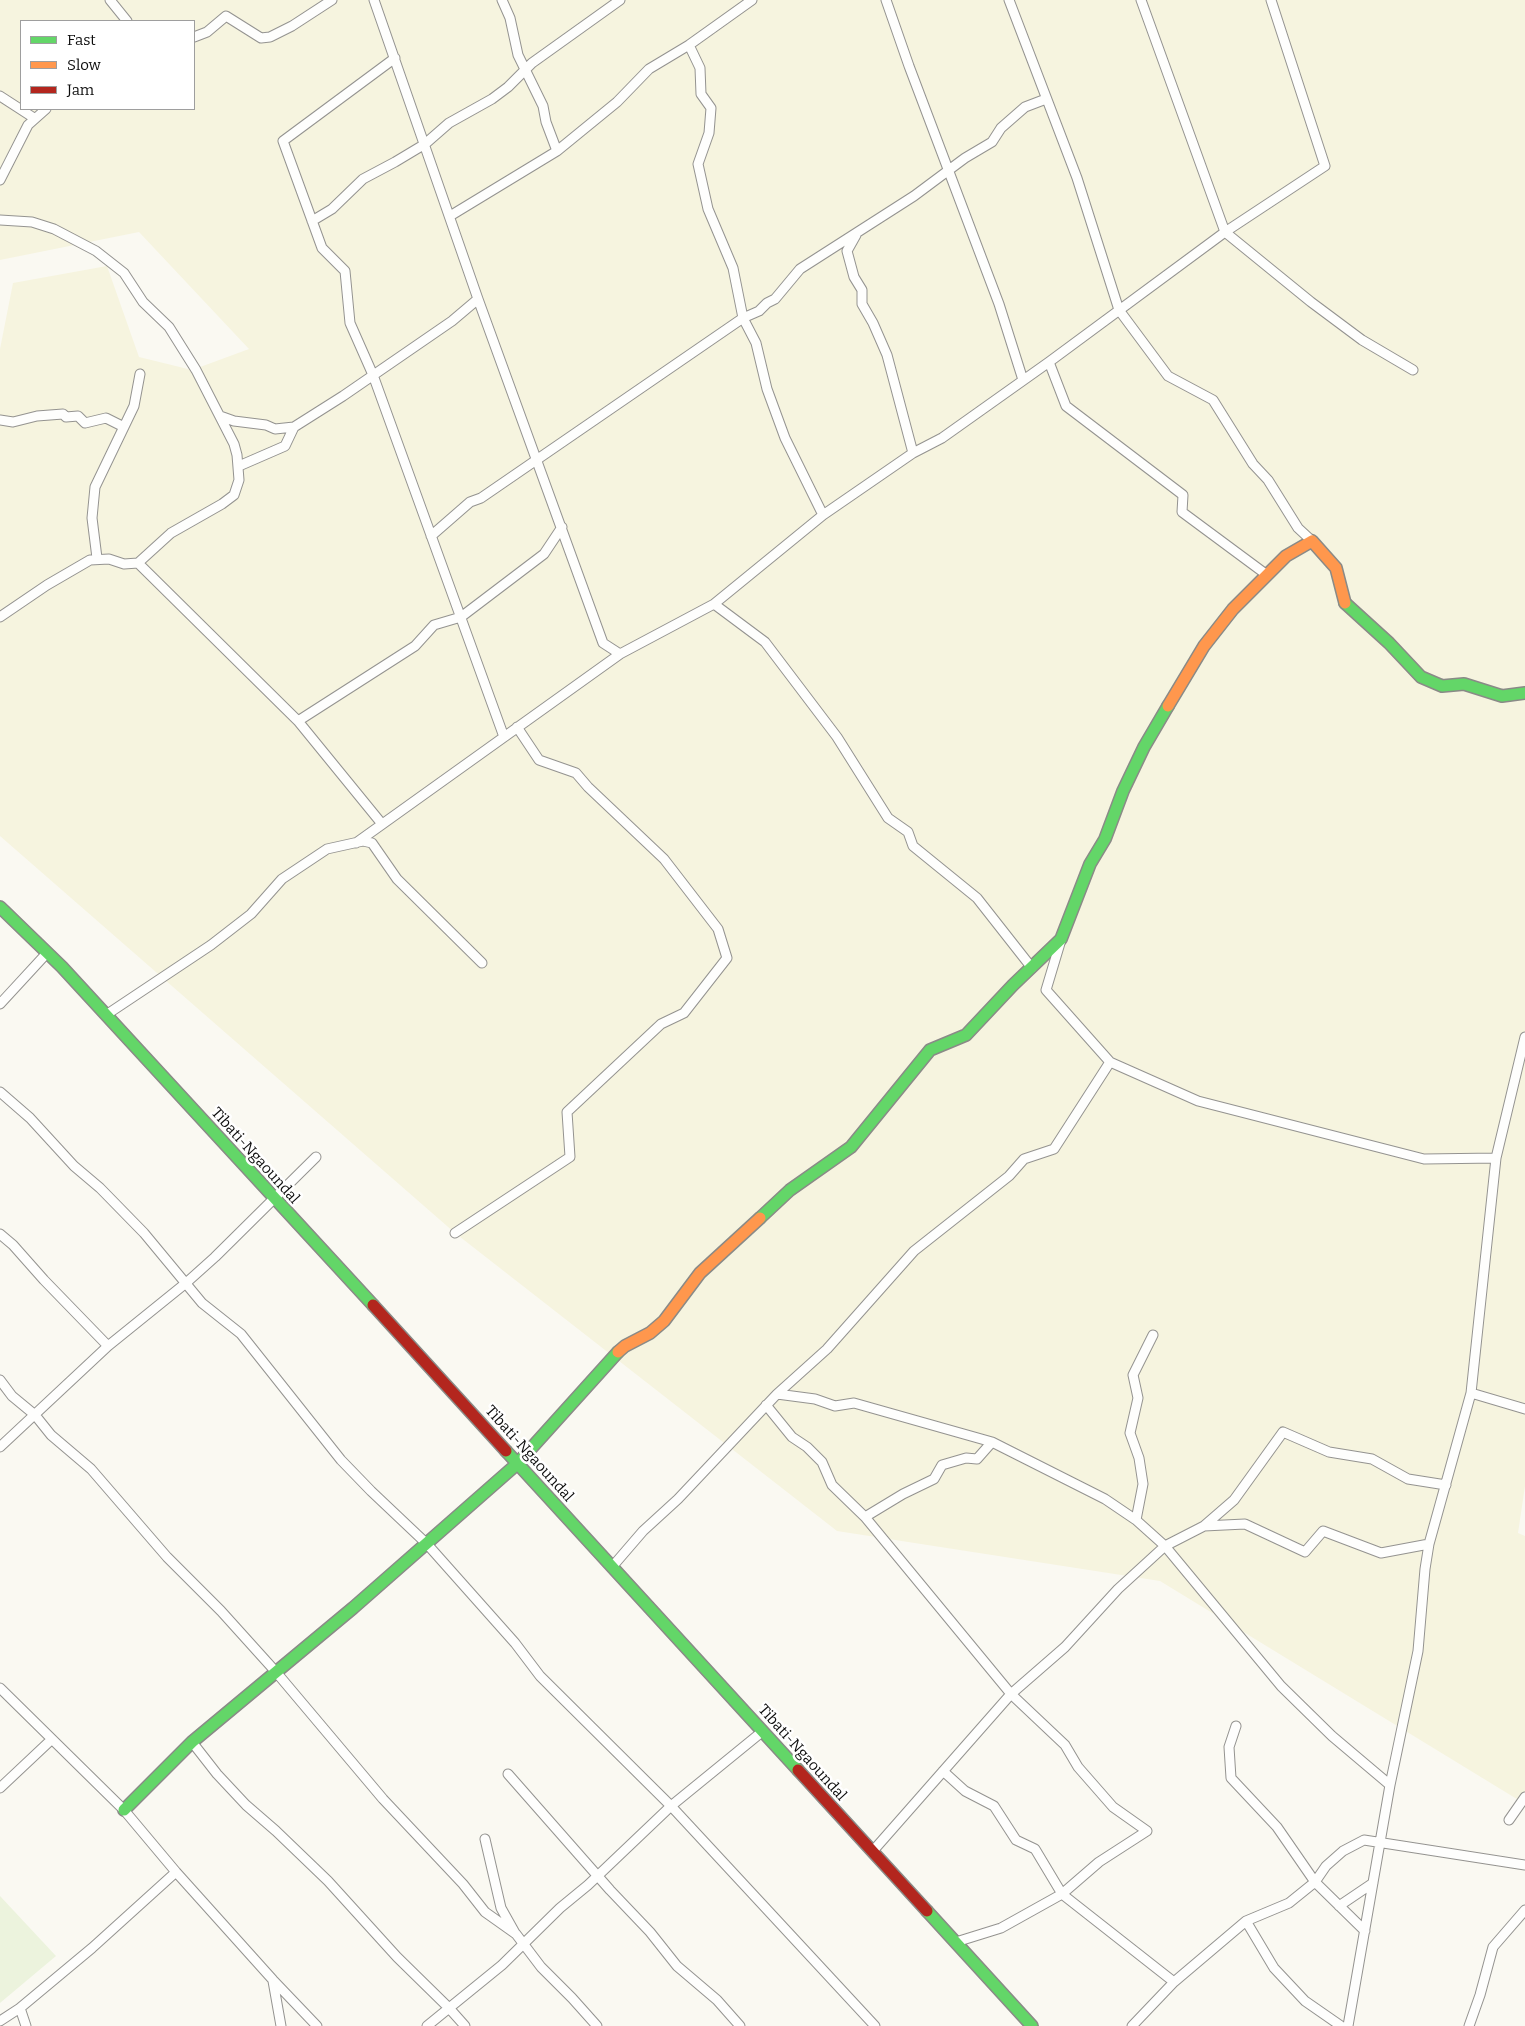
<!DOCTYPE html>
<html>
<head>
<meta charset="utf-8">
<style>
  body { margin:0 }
  #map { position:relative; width:1525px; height:2026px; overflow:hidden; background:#faf9f2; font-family:Bitter,serif }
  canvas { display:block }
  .legend { position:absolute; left:20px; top:20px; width:175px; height:90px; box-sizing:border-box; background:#fff; border:1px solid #9e9e9e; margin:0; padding:6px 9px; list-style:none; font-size:15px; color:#0d0d0d }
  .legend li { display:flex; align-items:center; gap:10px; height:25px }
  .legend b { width:25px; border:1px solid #9e9e9e }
</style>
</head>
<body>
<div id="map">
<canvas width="1525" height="2026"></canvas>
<ul class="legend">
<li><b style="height:6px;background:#63d668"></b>Fast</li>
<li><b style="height:6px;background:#ff974d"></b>Slow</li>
<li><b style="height:6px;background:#b3261e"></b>Jam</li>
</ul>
</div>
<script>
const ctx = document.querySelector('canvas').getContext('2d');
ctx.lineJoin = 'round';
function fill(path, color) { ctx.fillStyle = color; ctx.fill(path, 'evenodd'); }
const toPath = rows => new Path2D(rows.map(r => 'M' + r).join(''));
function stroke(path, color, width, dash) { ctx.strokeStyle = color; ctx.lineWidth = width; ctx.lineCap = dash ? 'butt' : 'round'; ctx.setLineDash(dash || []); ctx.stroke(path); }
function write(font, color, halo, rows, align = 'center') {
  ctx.font = font + ' Bitter,serif'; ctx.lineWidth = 5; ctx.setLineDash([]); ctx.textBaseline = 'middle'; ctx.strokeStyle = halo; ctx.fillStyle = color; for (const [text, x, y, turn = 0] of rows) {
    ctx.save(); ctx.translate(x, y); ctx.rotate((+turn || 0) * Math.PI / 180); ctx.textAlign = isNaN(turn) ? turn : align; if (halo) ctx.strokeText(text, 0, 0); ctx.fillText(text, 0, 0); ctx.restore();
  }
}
fill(toPath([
  [0,0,1525,0,1525,1486,1518,1533,1525,1536,1525,1804,1160,1581,837,1531,455,1233,0,836,0,349,13,283,107,266,139,357,192,370,249,349,139,232,0,260],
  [21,21,194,21,194,109,21,109]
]), '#f6f4df');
fill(toPath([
  [0,1896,56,1956,0,2003]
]), '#ecf3dd');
const street = toPath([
  [110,0,127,21],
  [374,0,478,299,603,643,620,654],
  [502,0,510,18,518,55,543,106,546,122,557,151],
  [886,0,909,66,999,304,1023,380],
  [1009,0,1077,178,1119,310,1168,376,1213,400,1253,464,1268,480,1298,528,1312,541],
  [1271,0,1325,166,1225,232,1311,302,1362,340,1413,370],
  [194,37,207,32,226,16,261,38,270,37,292,26,332,0],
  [689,45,700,68,701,94,711,108,709,133,698,164,708,209,733,268,743,318,756,343,767,389,785,438,823,515],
  [395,58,283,141,322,248,345,271,350,323,373,375,504,737],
  [0,96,34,118],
  [0,180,28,125,46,109],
  [450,216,557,151,617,102,649,69,689,45,752,0],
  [0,220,32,222,54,229,96,251,124,273,143,302,169,327,196,370,234,444,237,455,239,480,234,495,222,504,171,533,138,563,124,564,109,559,90,560,47,585,0,617],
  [312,221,332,209,363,179,395,162,425,144,449,123,492,99,508,87,532,63,620,0],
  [856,235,847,251,854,277,862,290,862,304,873,323,887,355,913,453],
  [1049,362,1066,406,1183,495,1182,512,1267,575],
  [220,416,234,421,266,425,275,429,294,427,343,396,452,321,478,299],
  [0,420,13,422,37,416,63,414,66,417,78,416,85,423,106,418,124,427],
  [239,466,285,446,294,427],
  [431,536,470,502,481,498,743,318,759,311,767,303,775,299,800,269,914,196,965,158,992,142,1001,128,1025,107,1046,99],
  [97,558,92,518,95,487,134,406,140,374],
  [138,563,298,721,382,824],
  [714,604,765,642,837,737,888,818,908,832,913,846,977,898,1032,968],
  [298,721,415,646,434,625,461,617,544,554,562,527],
  [356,843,620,654,714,604,823,515,913,453,942,438,1049,362,1225,232,1141,0],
  [1061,940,1046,990,1110,1062,1198,1101,1424,1159,1496,1158],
  [0,1004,47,953],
  [106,1015,211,945,251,914,282,879,327,849,363,841,372,843,397,879,482,963],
  [0,1092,30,1118,74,1166,100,1188,144,1233,202,1303,241,1334,341,1460,371,1491,427,1544,515,1643,540,1676,671,1806,875,2026],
  [455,1233,570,1157,567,1112,661,1024,684,1013,727,958,718,929,664,859,588,787,576,773,539,760,517,727],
  [0,1234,13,1245,44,1280,108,1346],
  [0,1380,12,1396,35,1415,51,1435,91,1469,167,1557,221,1611,276,1672,383,1799,463,1884,485,1912,516,1934,541,1967,572,1998,597,2026],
  [1471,1393,1525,1409],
  [777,1394,815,1399,835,1406,854,1403,992,1442,1105,1499,1136,1520,1165,1546,1204,1526,1245,1524,1305,1552,1323,1531,1381,1553,1429,1544],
  [766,1405,792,1437,807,1447,822,1462,832,1485,865,1517,1011,1694,1065,1745,1078,1767,1113,1807,1147,1831,1099,1862,1062,1894,1001,1928,956,1942],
  [0,1447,108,1346,186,1283,215,1257,316,1157],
  [865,1517,903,1494,934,1479,942,1465,966,1458,977,1459,992,1442],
  [1136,1520,1143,1484,1139,1458,1130,1433,1138,1398,1133,1375,1153,1335],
  [1204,1526,1234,1500,1283,1432,1329,1452,1372,1459,1408,1479,1446,1485],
  [612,1567,643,1531,678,1499,777,1394,827,1349,914,1251,1009,1176,1024,1159,1054,1149,1110,1062],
  [0,1688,124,1810,176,1872,273,1980,317,2026],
  [1236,1726,1229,1747,1231,1778,1277,1827,1315,1882,1365,1931],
  [192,1742,217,1774,246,1805,276,1831,328,1881,397,1957,449,2008,465,2026],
  [943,1771,965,1791,994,1806,1016,1840,1035,1849,1062,1894,1174,1982],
  [508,1774,610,1890,650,1932,677,1966,717,2000,740,2026],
  [0,1788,51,1740],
  [1509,1820,1525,1797],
  [485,1839,501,1908,515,1933],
  [872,1852,1011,1694,1065,1647,1118,1589,1165,1546,1281,1686,1332,1736,1390,1785],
  [1339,1906,1373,1883],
  [1246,1921,1274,1968,1305,2001,1341,2026],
  [273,1981,281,2026],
  [0,2021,20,2008],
  [26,2026,20,2008,92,1948,176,1872],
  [427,2026,502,1965,560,1908,588,1885,671,1806,763,1731],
  [1132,2026,1174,1982,1246,1921,1289,1903,1315,1882,1326,1866,1343,1851,1364,1840,1525,1865],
  [1348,2026,1390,1785,1418,1651,1425,1569,1429,1544,1471,1393,1496,1158,1525,1037],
  [1469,2026,1480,1995,1493,1947,1525,1910]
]);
const fast = toPath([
  [1345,603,1389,643,1421,677,1442,686,1464,684,1502,696,1525,693],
  [0,907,62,967,373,1305],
  [760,1218,790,1190,851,1147,930,1050,966,1035,1013,985,1061,939,1090,864,1105,839,1123,791,1144,747,1168,706],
  [506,1451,798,1770],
  [124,1810,192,1742,353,1608,517,1464,618,1352],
  [927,1911,1032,2026]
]);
const slow = toPath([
  [1168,706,1204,646,1233,609,1286,556,1312,541,1336,568,1345,603],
  [618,1352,625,1346,650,1333,664,1321,700,1273,760,1218]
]);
const jam = toPath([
  [373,1305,506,1451],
  [798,1770,927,1911]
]);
stroke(street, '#949390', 11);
stroke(fast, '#8a8a87', 14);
stroke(slow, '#8a8a87', 14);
stroke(jam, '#8a8a87', 14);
stroke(street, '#fefefd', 9);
stroke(fast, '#63d668', 11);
stroke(slow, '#ff974d', 11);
stroke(jam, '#b3261e', 11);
write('15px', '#0d0d0d', '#fff', [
  ["Tibati-Ngaoundal",255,1156,48],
  ["Tibati-Ngaoundal",529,1454,48],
  ["Tibati-Ngaoundal",802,1753,48]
]);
</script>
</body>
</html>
